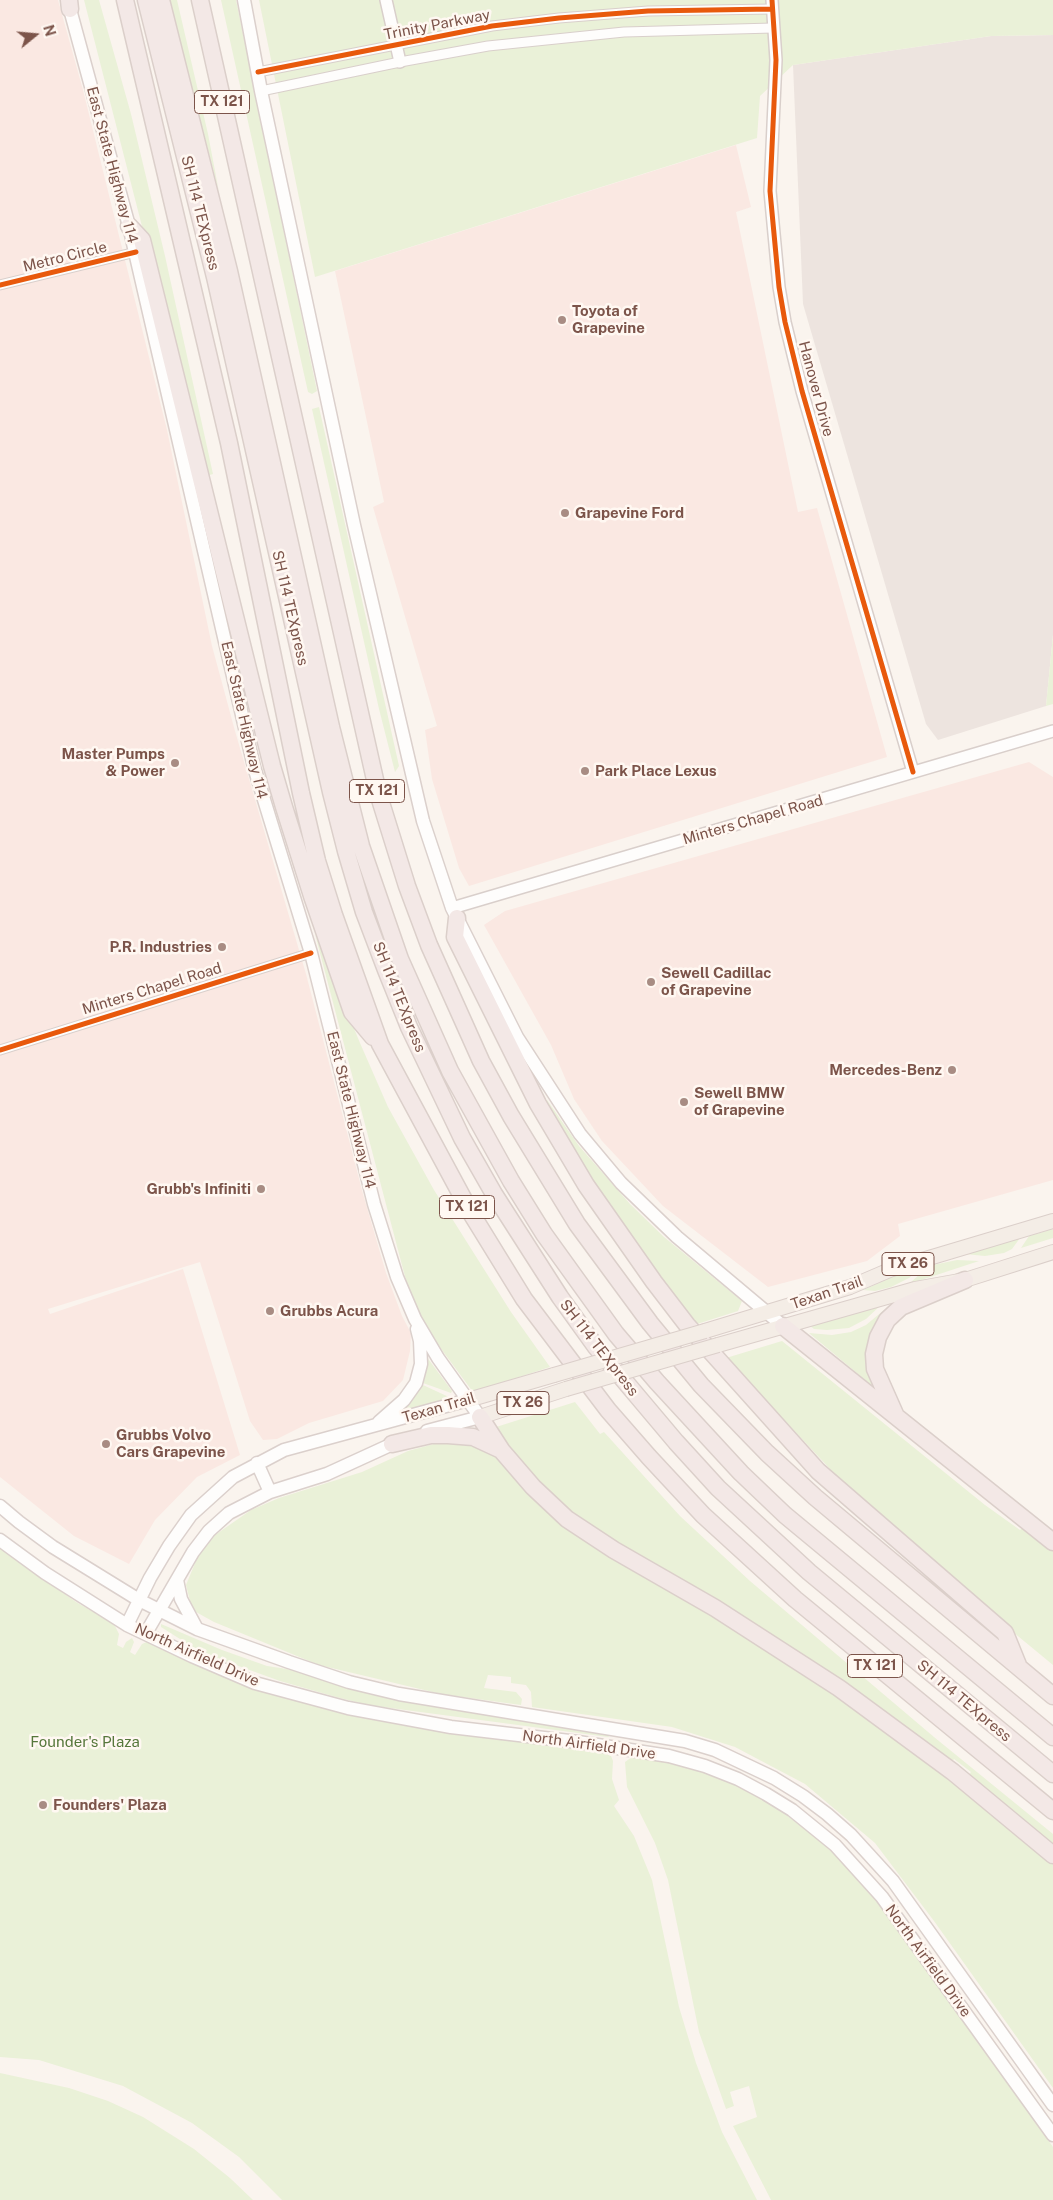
<!DOCTYPE html>
<html>
<head>
<meta charset="utf-8">
<style>
  body { margin:0 }
  #map { position:relative; width:1053px; height:2200px; overflow:hidden; background:#faf4ee; font-family:"Public Sans",sans-serif }
  canvas { display:block }
  .north { position:absolute; left:10px; top:10px; width:50px; height:50px; -webkit-text-stroke:4px #fff8f2; paint-order:stroke; rotate:73deg; font-size:14px; font-weight:700; line-height:20px; text-align:center; color:#7c544a }
  .north::after { content:''; display:block; margin:auto; width:18px; height:22px; background:#7c544a; clip-path:polygon(50% 0,100% 100%,50% 72%,0 100%) }
</style>
</head>
<body>
<div id="map">
<canvas width="1053" height="2200"></canvas>
<div class="north">N</div>
</div>
<script>
const ctx = document.querySelector('canvas').getContext('2d');
ctx.lineJoin = 'round';
function fill(path, color) { ctx.fillStyle = color; ctx.fill(path, 'evenodd'); }
const toPath = rows => new Path2D(rows.map(r => 'M' + r).join(''));
function stroke(path, color, width, dash) { ctx.strokeStyle = color; ctx.lineWidth = width; ctx.lineCap = dash ? 'butt' : 'round'; ctx.setLineDash(dash || []); ctx.stroke(path); }
function write(font, color, halo, rows, align = 'center') {
  ctx.font = font + ' "Public Sans",sans-serif'; ctx.lineWidth = 5; ctx.setLineDash([]); ctx.textBaseline = 'middle'; ctx.strokeStyle = halo; ctx.fillStyle = color; for (const [text, x, y, turn = 0] of rows) {
    ctx.save(); ctx.translate(x, y); ctx.rotate((+turn || 0) * Math.PI / 180); ctx.textAlign = isNaN(turn) ? turn : align; if (halo) ctx.strokeText(text, 0, 0); ctx.fillText(text, 0, 0); ctx.restore();
  }
}
fill(toPath([
  [0,0,58,0,83,90,167,430,212,646,235,731,306,974,363,1194,386,1273,402,1316,411,1333,410,1351,403,1380,383,1401,309,1423,277,1439,263,1440,250,1421,200,1262,48,1309,50,1314,183,1269,240,1455,197,1477,155,1520,129,1564,74,1536,0,1477],
  [736,145,751,207,736,212,798,512,817,508,887,757,469,886,459,868,432,779,425,730,437,726,373,507,384,502,335,271],
  [1029,762,1053,777,1053,1180,898,1224,900,1236,867,1261,768,1287,663,1206,602,1141,574,1099,551,1045,484,925,505,911]
]), '#fae8e2');
fill(toPath([
  [1053,35,1053,635,1046,706,938,740,926,724,803,304,793,65,991,36]
]), '#ede4df');
fill(toPath([
  [84,0,99,0,131,114,165,256,213,474,206,476],
  [169,0,177,0,208,134,219,192],
  [221,0,236,0,317,391,312,394,308,392],
  [259,0,1053,0,1053,35,991,36,793,65,760,96,757,138,315,277],
  [319,407,399,766,395,772,379,709,312,409],
  [1053,635,1053,704,1046,706],
  [315,934,360,1043,388,1107,434,1190,511,1312,550,1367,473,1392,436,1342,418,1312,408,1288],
  [547,1100,579,1146,630,1204,664,1237,742,1301,738,1311,697,1324,659,1279,615,1217,544,1102],
  [1053,1229,1053,1238,1021,1248,1029,1236],
  [1020,1238,1012,1249,1004,1253,985,1256,965,1254],
  [957,1260,979,1261,909,1284,922,1272,933,1265],
  [924,1265,909,1278,891,1287,875,1291,863,1290,899,1274],
  [881,1305,866,1319,849,1328,827,1330,814,1329,810,1326],
  [884,1310,884,1314,876,1389,809,1333,832,1335,851,1332,866,1325],
  [782,1341,985,1505,1020,1530,1026,1524,1053,1547,1053,1665,933,1566,861,1502,726,1358],
  [426,1356,452,1391,451,1393,423,1383,422,1380],
  [423,1385,451,1398,401,1412,419,1386],
  [575,1402,600,1434,604,1432,680,1516,750,1581,934,1737,1053,1834,1053,1850,969,1775,971,1772,954,1759,950,1765,674,1579,565,1509,542,1488,493,1428],
  [441,1442,471,1446,472,1444,489,1450,525,1484,764,1645,912,1749,1053,1862,1053,2088,934,1921,875,1843,805,1784,735,1747,672,1727,532,1707,531,1692,526,1685,511,1683,511,1677,488,1675,484,1688,516,1692,522,1699,521,1705,441,1694,319,1665,214,1622,196,1612,191,1605,186,1585,198,1556,215,1535,251,1510,279,1498,362,1472,408,1451],
  [0,1548,76,1602,114,1624,119,1634,117,1645,123,1648,126,1642,132,1638,134,1642,130,1652,135,1655,142,1644,149,1641,248,1685,328,1710,393,1723,605,1753,611,1756,613,1761,612,1779,619,1800,614,1806,634,1836,652,1880,679,2007,696,2063,722,2132,757,2200,282,2200,239,2157,192,2123,123,2086,39,2060,0,2057],
  [161,1624,222,1650,267,1666,287,1669,438,1707,545,1723,611,1735,608,1737,368,1705,336,1697,280,1681,222,1660,191,1646,161,1627],
  [632,1757,676,1764,726,1780,776,1807,828,1847,875,1897,1053,2147,1053,2200,771,2200,733,2126,757,2117,749,2086,730,2092,734,2106,726,2109,699,2032,668,1880,655,1843,627,1787,625,1762],
  [0,2073,69,2088,108,2101,143,2117,194,2149,230,2178,253,2200,0,2200]
]), '#eaf1d8');
const minor = toPath([
  [258,72,492,26,559,18,648,11,772,9],
  [261,91,400,62,488,46,624,32,773,28],
  [0,285,136,252],
  [0,1050,311,953]
]);
const tertiary = toPath([
  [386,0,400,62],
  [772,0,776,60,770,191,779,287,785,322,802,391,913,772],
  [452,908,1053,731]
]);
const secondary = toPath([
  [244,0,261,91,354,525,423,821,452,908,517,1037,580,1134,621,1183,677,1237,783,1326],
  [68,2,129,226,254,767,311,953,374,1204,397,1277,415,1319,438,1358,480,1417,427,1431],
  [379,1422,404,1400,416,1383,421,1364,420,1341,417,1329],
  [257,1463,270,1492],
  [0,1506,19,1522,53,1547,139,1600,197,1629,289,1662,349,1682,399,1694,685,1741,715,1750,774,1778,803,1796,827,1814,851,1835,893,1881,1053,2105],
  [0,1540,45,1573,127,1625,192,1656,255,1683,348,1708,451,1727,578,1742,669,1756,705,1766,738,1779,766,1794,792,1810,835,1845,882,1897,1053,2135],
  [177,1580,181,1599,197,1629],
  [127,1625,150,1578,169,1546,191,1515,233,1477,284,1450,468,1400],
  [146,1633,193,1552,209,1531,229,1513,270,1492,327,1474,399,1441]
]);
const primary = toPath([
  [705,1331,850,1287,892,1269,1053,1221],
  [718,1345,915,1289,965,1280,1053,1252],
  [468,1400,554,1375],
  [480,1417,566,1389]
]);
const motorway = toPath([
  [69,0,70,9],
  [125,0,229,443,301,793,317,861,334,915,380,1044,471,1213,524,1299,608,1410,649,1457,703,1515,795,1599,1053,1811],
  [146,0,215,277,331,792,346,851,364,912,386,970,409,1027,462,1138,494,1194,560,1297,596,1347,676,1442,718,1488,809,1572,1053,1774],
  [161,0,229,271,331,727,361,846,400,959,450,1071,511,1181,544,1234,616,1334,657,1382,741,1473,785,1515,1053,1737],
  [200,0,378,793,407,886,429,945,481,1061,511,1116,577,1224,650,1323,701,1385,767,1453,815,1497,1053,1696],
  [129,226,142,240,272,766,284,807,313,899,352,1012,373,1037],
  [457,918,455,937,538,1104,586,1185,654,1282,687,1325,818,1471,1005,1633,1018,1665],
  [783,1326,1053,1542],
  [895,1414,875,1369,874,1354,878,1337,887,1320,901,1307,965,1280],
  [480,1417,502,1451,533,1487,567,1519,614,1550,715,1608,839,1688,953,1772,1053,1855],
  [392,1444,431,1435,448,1435,473,1437,501,1450]
]);
stroke(minor, '#d9cfcb', 11);
stroke(tertiary, '#d9cfcb', 14);
stroke(secondary, '#dbd0cc', 15);
stroke(primary, '#dbcfca', 16);
stroke(motorway, '#dbcfca', 19);
stroke(minor, '#fefdfc', 9);
stroke(tertiary, '#fefdfc', 11);
stroke(secondary, '#fefdfc', 12);
stroke(primary, '#f4ede6', 14);
stroke(motorway, '#f3e8e6', 16);
const primaryBridge = toPath([
  [554,1375,705,1331],
  [566,1389,718,1345]
]);
stroke(primaryBridge, '#dbcfca', 16, []);
stroke(primaryBridge, '#f4ede6', 14);
stroke(toPath([
  [772,0,776,60,770,191,779,287,785,322,802,391,913,772],
  [258,72,492,26,559,18,648,11,772,9],
  [0,285,136,252],
  [0,1050,311,953]
]), '#e8590c', 5);
for (const [x, y, r, color] of [
  [562,320,5,"#a88c83"],
  [565,513,5,"#a88c83"],
  [175,763,5,"#a88c83"],
  [585,771,5,"#a88c83"],
  [222,947,5,"#a88c83"],
  [651,982,5,"#a88c83"],
  [952,1070,5,"#a88c83"],
  [684,1102,5,"#a88c83"],
  [261,1189,5,"#a88c83"],
  [270,1311,5,"#a88c83"],
  [106,1444,5,"#a88c83"],
  [43,1805,5,"#a88c83"]
]) { const dot = new Path2D(); dot.arc(x, y, r, 0, 2 * Math.PI); ctx.fillStyle = color; ctx.fill(dot); stroke(dot, '#fff8f2', 2); }
for (const [x, y, w] of [
  [222,102,55],
  [377,791,55],
  [467,1207,55],
  [908,1264,52],
  [523,1403,52],
  [875,1666,55]
]) { const box = new Path2D(); box.roundRect(x - w / 2, y - 11.5, w, 23, 4); ctx.fillStyle = '#fff8f2'; ctx.fill(box); stroke(box, '#7c544a', 1); }
write('bold 14px', '#7c544a', null, [
  ["TX 121",222,102],
  ["TX 121",377,791],
  ["TX 121",467,1207],
  ["TX 26",908,1264],
  ["TX 26",523,1403],
  ["TX 121",875,1666]
]);
write('15px', '#7c544a', '#fff8f2', [
  ["Trinity Parkway",437,25,-11],
  ["East State Highway 114",112,165,75],
  ["SH 114 TEXpress",200,213,76],
  ["Metro Circle",65,257,-14],
  ["Hanover Drive",816,389,75],
  ["SH 114 TEXpress",290,608,77],
  ["East State Highway 114",244,720,77],
  ["Minters Chapel Road",753,820,-16],
  ["Minters Chapel Road",152,989,-17],
  ["SH 114 TEXpress",399,997,68],
  ["East State Highway 114",351,1110,76],
  ["Texan Trail",827,1293,-19],
  ["SH 114 TEXpress",599,1348,52],
  ["Texan Trail",439,1408,-16],
  ["North Airfield Drive",197,1655,24],
  ["SH 114 TEXpress",964,1701,40],
  ["North Airfield Drive",589,1745,8],
  ["North Airfield Drive",928,1961,54]
]);
write('bold 15px', '#7c544a', '#fff8f2', [
  ["Toyota of",572,311],
  ["Grapevine",572,328],
  ["Grapevine Ford",575,513],
  ["Master Pumps",165,754,"right"],
  ["& Power",165,771,"right"],
  ["Park Place Lexus",595,771],
  ["P.R. Industries",212,947,"right"],
  ["Sewell Cadillac",661,973],
  ["of Grapevine",661,990],
  ["Mercedes-Benz",942,1070,"right"],
  ["Sewell BMW",694,1093],
  ["of Grapevine",694,1110],
  ["Grubb's Infiniti",251,1189,"right"],
  ["Grubbs Acura",280,1311],
  ["Grubbs Volvo",116,1435],
  ["Cars Grapevine",116,1452],
  ["Founders' Plaza",53,1805]
], 'left');
write('15px', '#56773b', '#fff8f2', [
  ["Founder's Plaza",85,1742]
]);
</script>
</body>
</html>
